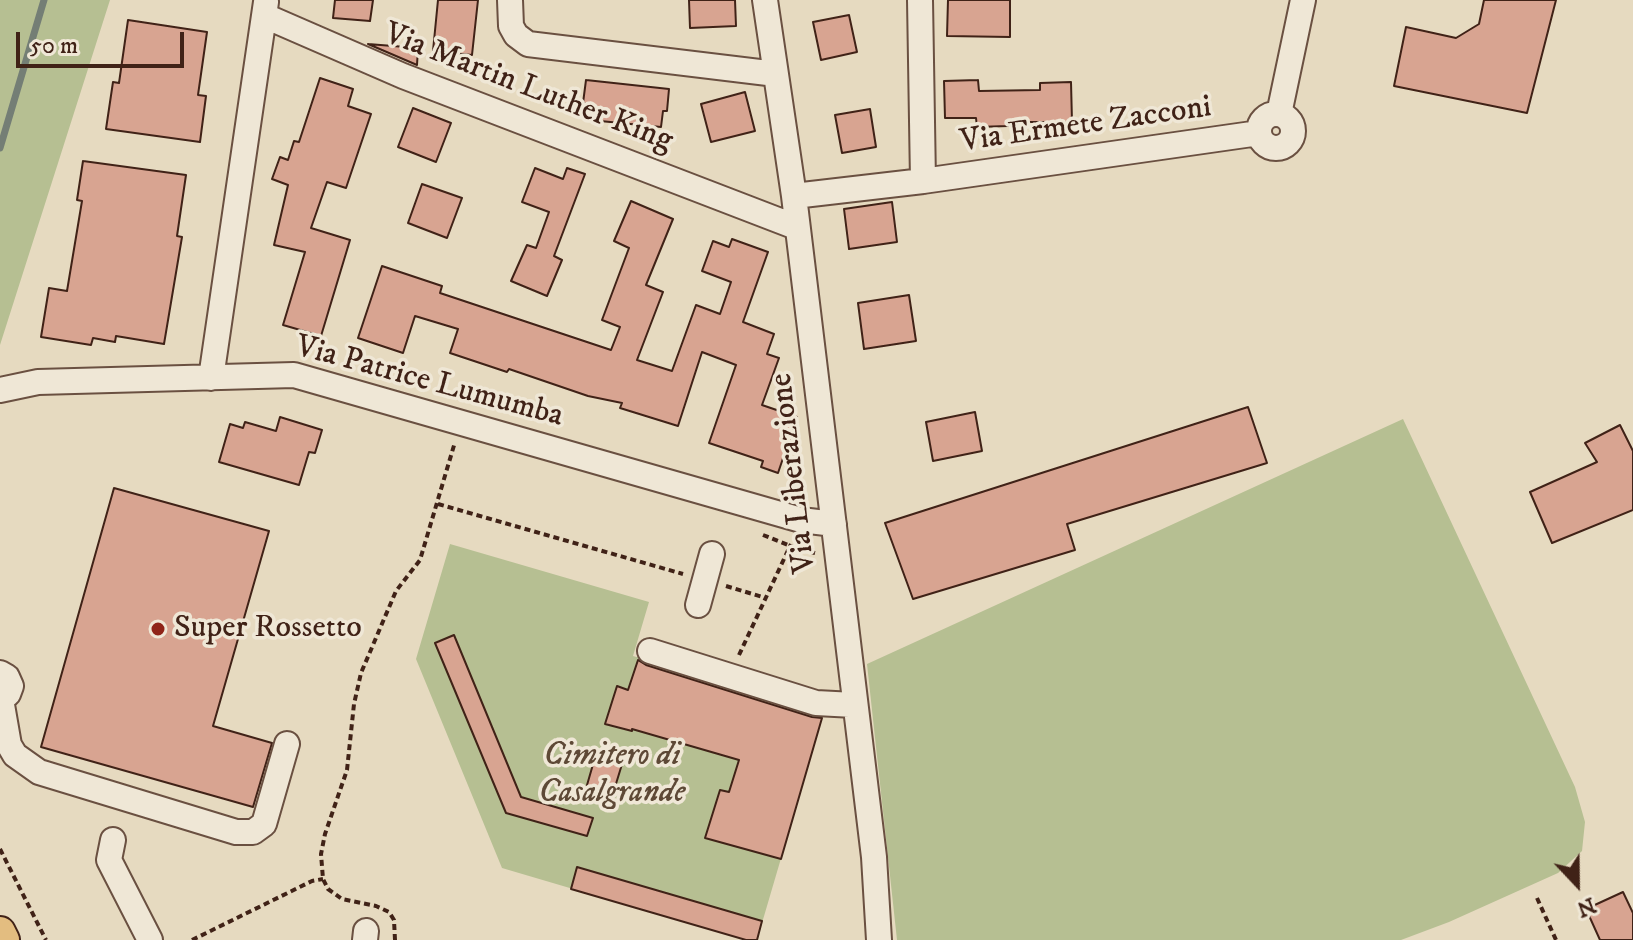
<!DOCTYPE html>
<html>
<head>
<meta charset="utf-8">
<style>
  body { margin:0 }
  #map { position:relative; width:1633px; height:940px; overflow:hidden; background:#e6dac0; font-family:"IM FELL DW Pica",serif }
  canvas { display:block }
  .north { position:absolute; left:1537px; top:844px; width:80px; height:80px; -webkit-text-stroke:6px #efe7d6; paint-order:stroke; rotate:158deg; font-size:22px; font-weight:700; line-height:32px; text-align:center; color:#402217 }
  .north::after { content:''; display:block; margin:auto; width:28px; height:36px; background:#402217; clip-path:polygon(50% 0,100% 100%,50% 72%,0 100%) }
  .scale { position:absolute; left:16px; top:32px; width:168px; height:36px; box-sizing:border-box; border:4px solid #402217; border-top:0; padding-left:10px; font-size:24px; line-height:28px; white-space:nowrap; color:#402217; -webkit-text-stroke:6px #efe7d6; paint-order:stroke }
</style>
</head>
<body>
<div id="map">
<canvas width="1633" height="940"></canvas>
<div class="north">N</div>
<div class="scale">50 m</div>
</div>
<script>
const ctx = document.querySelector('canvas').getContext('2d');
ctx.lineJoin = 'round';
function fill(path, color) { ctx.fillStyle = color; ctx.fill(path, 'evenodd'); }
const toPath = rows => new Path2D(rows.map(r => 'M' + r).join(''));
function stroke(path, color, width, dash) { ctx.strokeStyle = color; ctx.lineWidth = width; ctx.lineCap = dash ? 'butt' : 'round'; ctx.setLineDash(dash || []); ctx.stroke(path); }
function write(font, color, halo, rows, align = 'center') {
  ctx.font = font + ' "IM FELL DW Pica",serif'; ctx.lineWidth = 7; ctx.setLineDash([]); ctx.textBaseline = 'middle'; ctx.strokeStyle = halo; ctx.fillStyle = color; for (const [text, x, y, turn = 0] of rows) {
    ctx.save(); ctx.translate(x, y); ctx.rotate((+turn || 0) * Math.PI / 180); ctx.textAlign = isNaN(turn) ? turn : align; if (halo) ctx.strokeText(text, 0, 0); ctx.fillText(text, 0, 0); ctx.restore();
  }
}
fill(toPath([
  [0,0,110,0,0,345],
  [1403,419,1575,787,1585,822,1582,851,1558,873,1449,922,1401,940,897,940,867,664],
  [450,544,649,602,633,656,824,712,757,940,746,940,502,868,416,659]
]), '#b6bf92');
stroke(toPath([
  [0,148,44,0]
]), '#747e75', 7);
const building = toPath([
  [335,0,373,0,370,21,333,18,335,0],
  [438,0,478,0,472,55,433,51,438,0],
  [689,0,735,0,736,26,690,28,689,0],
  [948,0,1010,0,1010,37,947,36,948,0],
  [1484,0,1556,0,1527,113,1394,86,1406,27,1456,38,1479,24,1484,0],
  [849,15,857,52,821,60,813,22,849,15],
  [128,20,207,32,198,95,206,96,200,142,106,129,113,82,119,83,128,20],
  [368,44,418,48,417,65,368,44],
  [320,78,353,89,348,106,371,114,346,188,327,182,311,228,350,240,321,336,283,325,305,252,274,245,288,185,272,179,280,157,288,160,294,141,299,142,320,78],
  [586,80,669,89,667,111,663,111,661,127,590,120,591,105,583,103,586,80],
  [978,80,979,91,1040,90,1040,83,1071,82,1072,122,1007,122,1008,126,977,127,976,118,945,118,944,81,978,80],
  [745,92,755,131,711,142,701,104,745,92],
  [413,108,451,123,436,162,398,147,413,108],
  [870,109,876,147,842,153,835,115,870,109],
  [83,161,186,175,177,236,182,237,164,344,116,336,115,342,93,338,91,345,41,337,49,288,67,291,82,201,77,200,83,161],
  [535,168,563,179,567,168,585,174,554,256,562,260,547,296,511,281,527,245,536,248,549,212,522,202,535,168],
  [422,184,462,198,447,238,408,223,422,184],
  [631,201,673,219,646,285,663,292,637,360,672,371,696,305,720,314,731,282,702,271,713,241,729,247,732,239,768,252,743,322,774,334,767,354,779,358,762,405,797,417,778,473,761,467,763,461,709,443,736,365,702,352,678,426,620,408,622,403,588,396,509,369,507,372,450,353,458,329,415,316,403,353,358,338,382,266,442,286,440,293,611,350,620,327,602,320,629,248,614,241,631,201],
  [892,202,897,242,849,249,844,209,892,202],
  [909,295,916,341,864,349,858,303,909,295],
  [1248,407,1267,463,1067,524,1075,550,913,599,885,523,1248,407],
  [975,412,982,451,933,461,926,422,975,412],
  [280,417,322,430,315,453,309,452,299,485,219,462,230,424,243,428,245,422,276,431,280,417],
  [1620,425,1633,451,1633,510,1552,543,1530,492,1597,462,1585,443,1620,425],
  [114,488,269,531,213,726,272,743,253,807,41,747,114,488],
  [454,635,521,797,593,818,587,836,506,813,435,643,454,635],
  [638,660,646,665,812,717,822,718,781,859,705,838,720,790,729,792,739,760,632,729,632,731,605,724,617,686,628,690,638,660],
  [596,754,623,761,611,800,585,792,596,754],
  [577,867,762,921,757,940,746,940,571,889,577,867],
  [1623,892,1633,913,1633,940,1600,940,1586,909,1623,892]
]);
fill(building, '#d8a491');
stroke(building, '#402217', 2);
const minor = toPath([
  [510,0,511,26,516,35,528,44,776,74],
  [765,0,794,196,874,857,879,940],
  [920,0,923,181],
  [265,16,403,76,796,227],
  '1259 131a17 17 0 1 1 34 0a17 17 0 1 1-34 0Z',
  [1279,114,1303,0],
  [794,196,923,181,1259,133],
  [211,378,266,2],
  [0,390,38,382,294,375,801,520,834,524],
  [698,605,712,554],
  [650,651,816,703,854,705],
  [0,673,7,677,11,686,8,694,0,700],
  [1,699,9,745,15,755,39,772,236,832,253,832,264,824,287,744],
  [113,840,109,860,150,940],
  [365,940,366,931]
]);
const major = toPath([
  [0,932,4,940]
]);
stroke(minor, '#6a5041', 28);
stroke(major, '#402217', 34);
stroke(toPath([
  [438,504,683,574],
  [763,535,798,549,815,553],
  [726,586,766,598],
  [739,655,791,544],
  [0,849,46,940],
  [1537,898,1556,940],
  [192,940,312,881,323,879],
  [395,940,394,920,389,912,376,906,342,899,328,889,323,879,321,854,325,834,347,770,354,704,361,673,396,591,420,560,455,442]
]), '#402217', 4, [6, 4]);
stroke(minor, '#efe7d6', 24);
stroke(major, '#e3bd80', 30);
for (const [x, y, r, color] of [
  [158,629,8,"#8f2418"]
]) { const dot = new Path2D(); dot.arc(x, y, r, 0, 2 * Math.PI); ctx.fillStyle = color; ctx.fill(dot); stroke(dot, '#efe7d6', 3); }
write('32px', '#402217', '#efe7d6', [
  ["Via Martin Luther King",528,89,21],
  ["Via Ermete Zacconi",1086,126,-8],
  ["Via Patrice Lumumba",429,383,15],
  ["Via Liberazione",795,473,-97]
]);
write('32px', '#402217', '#efe7d6', [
  ["Super Rossetto",174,629]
], 'left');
write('italic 32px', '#5e4936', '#efe7d6', [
  ["Cimitero di",612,757],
  ["Casalgrande",612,794]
]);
</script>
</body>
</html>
